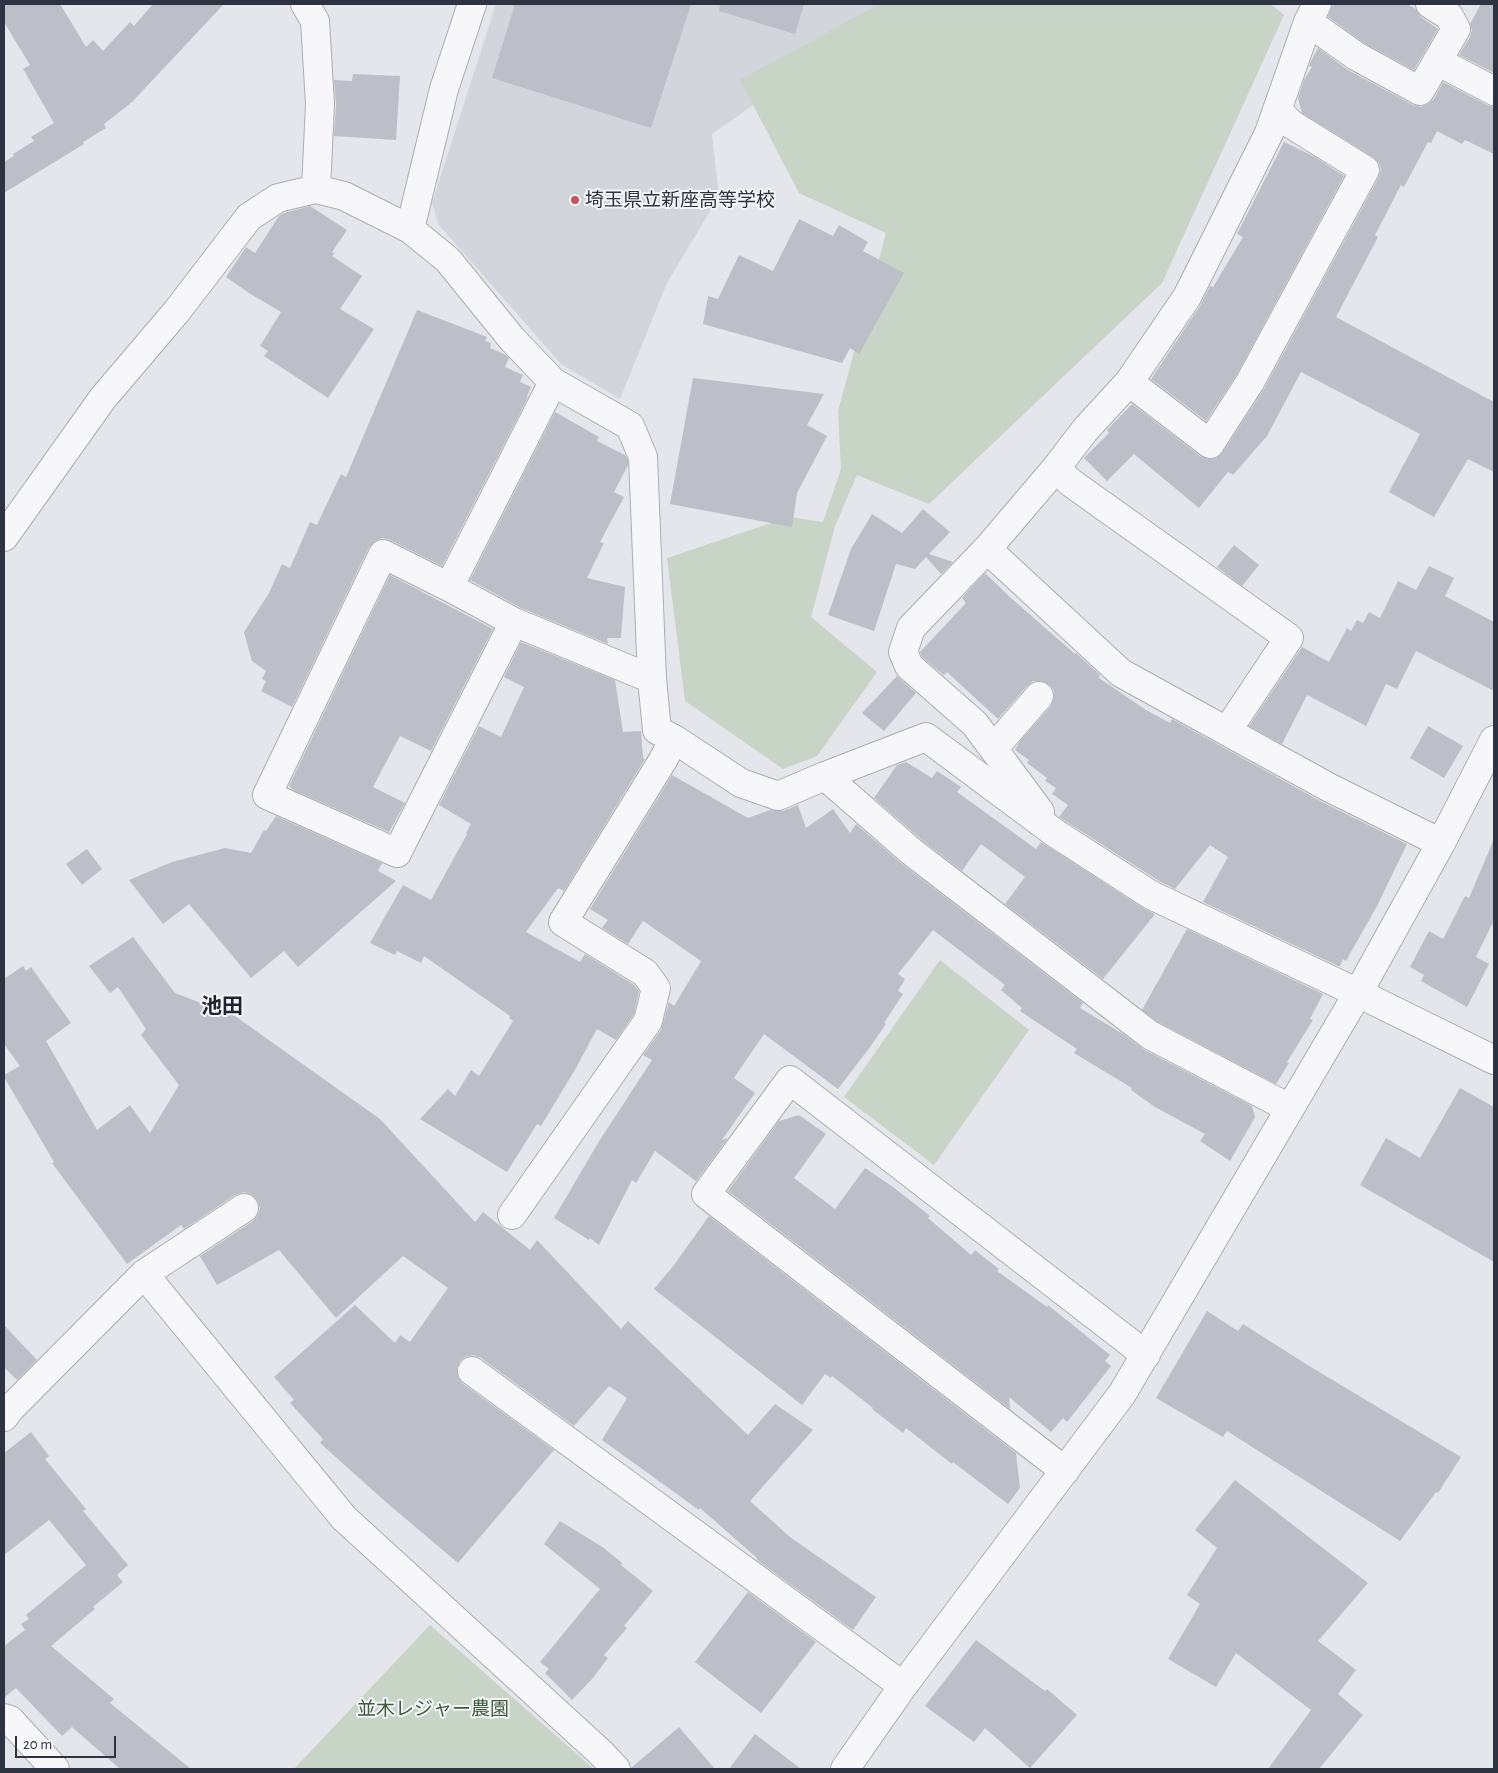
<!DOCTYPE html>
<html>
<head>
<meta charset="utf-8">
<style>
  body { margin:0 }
  #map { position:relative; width:1498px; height:1773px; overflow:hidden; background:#e4e6eb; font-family:"Alegreya Sans",sans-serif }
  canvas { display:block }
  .frame { position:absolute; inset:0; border:5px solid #2d3341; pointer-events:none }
  .scale { position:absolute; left:15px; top:1736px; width:101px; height:22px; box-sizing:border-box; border:2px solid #2d3341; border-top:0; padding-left:6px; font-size:15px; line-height:18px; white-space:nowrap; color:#2d3341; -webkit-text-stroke:4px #f4f5f8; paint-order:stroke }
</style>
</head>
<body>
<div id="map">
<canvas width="1498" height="1773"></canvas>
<div class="frame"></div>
<div class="scale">20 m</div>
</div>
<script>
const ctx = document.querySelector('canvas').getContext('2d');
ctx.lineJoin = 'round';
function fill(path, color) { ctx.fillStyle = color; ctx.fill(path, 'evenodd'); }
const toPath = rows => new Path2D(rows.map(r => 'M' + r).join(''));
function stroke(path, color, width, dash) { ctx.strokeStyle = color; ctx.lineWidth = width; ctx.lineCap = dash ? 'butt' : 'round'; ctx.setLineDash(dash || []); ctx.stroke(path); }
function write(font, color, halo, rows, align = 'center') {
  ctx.font = font + ' "Alegreya Sans","Noto Sans JP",sans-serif'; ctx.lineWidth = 4; ctx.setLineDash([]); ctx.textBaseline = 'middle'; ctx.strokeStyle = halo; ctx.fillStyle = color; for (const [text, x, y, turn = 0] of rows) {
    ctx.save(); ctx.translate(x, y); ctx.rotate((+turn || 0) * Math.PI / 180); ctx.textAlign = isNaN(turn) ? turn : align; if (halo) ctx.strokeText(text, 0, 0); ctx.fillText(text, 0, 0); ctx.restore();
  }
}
fill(toPath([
  [496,4,886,4,837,47,712,134,719,196,667,283,620,399,561,364,439,225,432,203]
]), '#d2d5dc');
fill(toPath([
  [880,4,1271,4,1284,15,1162,283,929,504,857,475,835,526,811,617,877,672,817,756,783,769,685,701,667,558,789,517,823,522,841,469,838,411,886,233,799,193,740,80],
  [940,960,1029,1030,934,1165,844,1097],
  [430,1625,594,1769,294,1769]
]), '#c8d4c6');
fill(toPath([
  [4,4,60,4,86,47,93,40,103,51,130,22,134,26,153,4,224,4,132,102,104,124,106,128,83,142,84,144,4,193,4,162,14,156,13,154,34,141,31,137,54,123,23,69,30,65,4,22],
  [515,4,691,4,651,128,492,78],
  [720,4,804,4,795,34,719,11],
  [1333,4,1407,4,1416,9,1421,17,1438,29,1414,70,1364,43,1328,17],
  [1481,4,1494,4,1494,73,1459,55,1470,37,1472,30,1470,24],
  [1318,48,1348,70,1413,105,1421,107,1428,104,1434,99,1443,82,1487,105,1494,107,1494,154,1465,140,1462,144,1437,131,1431,143,1428,142,1404,187,1401,185,1375,235,1378,237,1336,317,1494,402,1494,472,1468,459,1434,517,1389,492,1420,434,1301,372,1267,436,1233,475,1228,472,1199,508,1134,454,1107,481,1084,458,1109,433,1107,430,1132,404,1200,456,1208,459,1216,458,1223,452,1264,389,1379,177,1381,170,1379,163,1373,157,1302,113,1298,98,1304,80,1312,67,1309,66,1311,61],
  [353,74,400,76,396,140,334,136,336,105,334,80,352,81],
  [1284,142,1315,157,1344,176,1237,374,1206,421,1151,379,1200,306,1210,286,1213,287,1243,237,1237,234],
  [310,206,347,230,332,252,335,253,332,256,362,276,340,309,374,329,328,398,264,356,268,351,260,346,281,312,249,293,226,277,246,247,255,253,279,216,284,213],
  [799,219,833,236,839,225,868,242,863,251,904,273,859,354,850,348,842,363,703,324,708,296,718,299,739,255,773,271],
  [417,310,487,337,485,341,491,343,490,348,504,354,509,358,505,367,523,375,520,382,531,387,527,396,528,397,442,566,390,540,382,538,375,541,369,547,292,707,261,691,266,681,262,679,266,671,252,661,244,632,269,593,282,564,290,568,310,522,317,525,341,474,346,477],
  [693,378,824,394,807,425,827,436,797,493,792,527,670,504],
  [555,412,599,437,597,441,625,455,628,460,628,465,614,492,624,497,600,542,604,543,587,578,625,587,621,638,607,638,608,644,521,608,470,580],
  [923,509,950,532,929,554,953,562,941,574,926,557,915,569,896,564,874,631,828,615,851,549,872,514,902,533],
  [1234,545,1259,565,1242,586,1217,567],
  [1429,566,1454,578,1445,596,1494,622,1494,691,1416,651,1397,689,1386,684,1366,726,1307,695,1282,744,1249,726,1302,647,1329,662,1347,628,1351,631,1357,620,1363,623,1369,612,1380,618,1398,581,1416,590],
  [985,573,1011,598,1075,654,1076,653,1100,675,1099,678,1146,710,1170,723,1172,719,1322,802,1407,844,1377,906,1346,961,1343,959,1340,966,1338,966,1203,902,1228,857,1210,845,1175,889,1159,881,1059,817,1068,805,1052,794,1056,788,1045,781,1047,778,1027,763,1029,760,1015,750,1020,741,1051,706,1054,698,1054,691,1050,685,1041,681,1033,681,1027,686,998,719,947,672,944,675,936,669,922,657,920,652,966,603,962,598],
  [390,575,493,629,431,751,400,736,373,787,405,803,389,832,293,790,289,786],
  [521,642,615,680,623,732,641,731,643,758,645,759,564,891,558,888,526,932,580,962,585,954,634,985,639,991,634,1014,616,1040,597,1029,576,1068,541,1126,537,1124,507,1172,420,1119,448,1089,455,1096,471,1070,479,1076,513,1021,509,1018,510,1016,424,956,421,963,397,951,395,955,370,943,403,885,431,900,467,834,466,833,471,824,439,805,479,726,501,737,524,687,504,677],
  [897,676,916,693,884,731,862,713],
  [1428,726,1463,746,1444,778,1410,758],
  [906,762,932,778,937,771,961,787,957,792,1036,849,1041,842,1143,908,1155,914,1103,979,1005,904,1025,877,981,844,962,871,922,840,874,798,897,765],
  [672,775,748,818,770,810,783,811,798,805,806,828,833,809,850,833,856,824,902,864,1083,1003,1080,1008,1123,1034,1143,1049,1252,1106,1255,1117,1230,1161,1200,1141,1205,1134,1155,1107,1131,1090,1132,1088,1074,1053,1077,1049,1020,1011,1022,1008,1001,990,1005,985,933,930,898,974,905,979,898,991,903,994,884,1023,886,1024,870,1047,838,1089,764,1034,734,1078,755,1093,722,1140,728,1138,696,1181,655,1151,636,1183,632,1180,599,1245,590,1238,589,1240,554,1218,598,1143,652,1060,643,1055,661,1030,669,1002,674,1006,701,961,643,921,628,944,602,928,608,920,590,909],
  [276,816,382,863,378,871,396,881,298,967,284,951,251,978,189,904,163,924,129,880,172,862,225,848,251,853,264,830,266,831],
  [1494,839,1494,920,1476,957,1489,964,1467,1007,1421,981,1424,975,1410,967,1429,931,1443,939,1465,896,1469,898],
  [87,849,102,869,82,885,66,864],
  [1187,929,1323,994,1310,1019,1313,1020,1287,1062,1289,1063,1276,1084,1158,1022,1142,1010],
  [133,937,175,993,235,1016,380,1119,475,1222,483,1212,530,1250,537,1240,621,1329,628,1321,748,1435,775,1404,813,1430,750,1501,790,1537,876,1597,853,1630,757,1560,757,1558,700,1508,699,1510,602,1440,627,1398,609,1386,574,1426,481,1358,473,1355,465,1357,460,1361,457,1369,458,1377,462,1383,554,1450,458,1563,387,1503,320,1443,323,1439,290,1403,294,1400,274,1377,355,1305,395,1343,400,1335,410,1342,448,1288,403,1256,336,1318,279,1250,217,1285,200,1256,253,1221,258,1215,260,1208,257,1200,251,1194,244,1192,235,1195,184,1229,181,1225,127,1264,52,1163,54,1162,4,1077,4,1075,20,1066,4,1044,4,979,23,966,26,971,31,967,71,1023,46,1041,97,1130,130,1105,150,1133,179,1085,141,1035,146,1029,118,987,110,993,89,966],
  [1460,1088,1494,1107,1494,1262,1360,1185,1386,1138,1420,1158],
  [799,1115,826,1134,794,1178,835,1209,865,1168,893,1187,930,1216,928,1218,971,1255,975,1250,999,1269,997,1271,1047,1307,1048,1305,1110,1355,1105,1361,1111,1366,1067,1422,1063,1418,1051,1432,1009,1397,1010,1409,728,1191,779,1121],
  [709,1216,1016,1453,1020,1488,1008,1504,953,1462,952,1464,906,1428,903,1433,872,1409,873,1408,832,1376,831,1378,825,1374,802,1405,654,1289,674,1265],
  [1207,1311,1238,1331,1243,1324,1306,1364,1461,1457,1438,1493,1436,1492,1400,1541,1227,1431,1223,1437,1156,1398],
  [4,1325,37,1360,17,1380,4,1367],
  [31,1432,49,1456,45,1459,86,1509,83,1511,128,1565,117,1575,123,1582,93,1607,95,1609,51,1646,114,1699,110,1703,191,1769,120,1769,72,1727,62,1736,16,1688,4,1698,4,1646,25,1630,21,1624,29,1619,26,1615,86,1565,49,1520,4,1555,4,1453],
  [1235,1480,1368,1583,1318,1641,1356,1670,1338,1694,1363,1715,1319,1769,1268,1769,1311,1710,1236,1653,1216,1687,1168,1659,1200,1604,1187,1595,1217,1548,1195,1530],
  [560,1521,604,1548,622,1563,621,1565,653,1591,624,1626,627,1628,604,1655,608,1658,592,1679,572,1700,545,1673,549,1669,540,1662,600,1589,544,1544],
  [748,1592,816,1642,761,1713,695,1662],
  [976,1640,1045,1691,1047,1689,1077,1715,1030,1768,985,1728,974,1742,925,1706],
  [679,1727,715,1769,631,1769,631,1768],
  [755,1734,801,1769,729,1769]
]), '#bcbfc7');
const minor = toPath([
  [305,4,315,21,320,104,316,189,344,196,410,229],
  [472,4,444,89,410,229,448,260,512,339,553,382,630,426,643,457,652,679,657,730,674,739,741,783,778,796,825,776,926,737,1055,833,1151,895,1358,993,1494,1060],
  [1308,22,1356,56,1420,91,1456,29,1449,16,1430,4],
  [1437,61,1494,91],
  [553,382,449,587,514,622,652,679],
  [1129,382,1210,444,1250,382,1365,170,1291,124,1277,110],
  [1056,468,1070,482,1289,638,1227,731],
  [4,537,103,398,177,311,249,217,278,198,316,189],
  [987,549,1121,673,1330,788,1441,843],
  [449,587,383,554,267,795,397,853,514,622],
  [994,748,1039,696],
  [825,776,912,852,1150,1035,1289,1108],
  [1040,812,975,724,909,666,903,652,911,628,987,549,1056,468,1085,430,1129,382,1187,297,1269,133,1308,22,1317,4],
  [512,1215,648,1021,656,988,645,973,563,922,663,760,674,739],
  [144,1274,344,1518,601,1753,616,1769],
  [472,1371,903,1686],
  [4,1417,9,1410,144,1274,244,1208],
  [1065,1471,706,1194,790,1080,1146,1355],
  [4,1718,10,1720,55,1769],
  [845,1769,903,1686,1122,1394,1358,993,1441,843,1494,740]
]);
stroke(minor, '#a9adb5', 30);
stroke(minor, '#f7f7f9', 28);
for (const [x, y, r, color] of [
  [575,200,5,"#c1575c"]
]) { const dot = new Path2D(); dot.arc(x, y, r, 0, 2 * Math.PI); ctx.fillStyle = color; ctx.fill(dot); stroke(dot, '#f4f5f8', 2); }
write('19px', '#2d3341', '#f4f5f8', [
  ["埼玉県立新座高等学校",585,200]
], 'left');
write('19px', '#3f5c3c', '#f4f5f8', [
  ["並木レジャー農園",433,1709]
]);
write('bold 21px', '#1f2432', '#f4f5f8', [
  ["池田",222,1007]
]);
</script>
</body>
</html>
